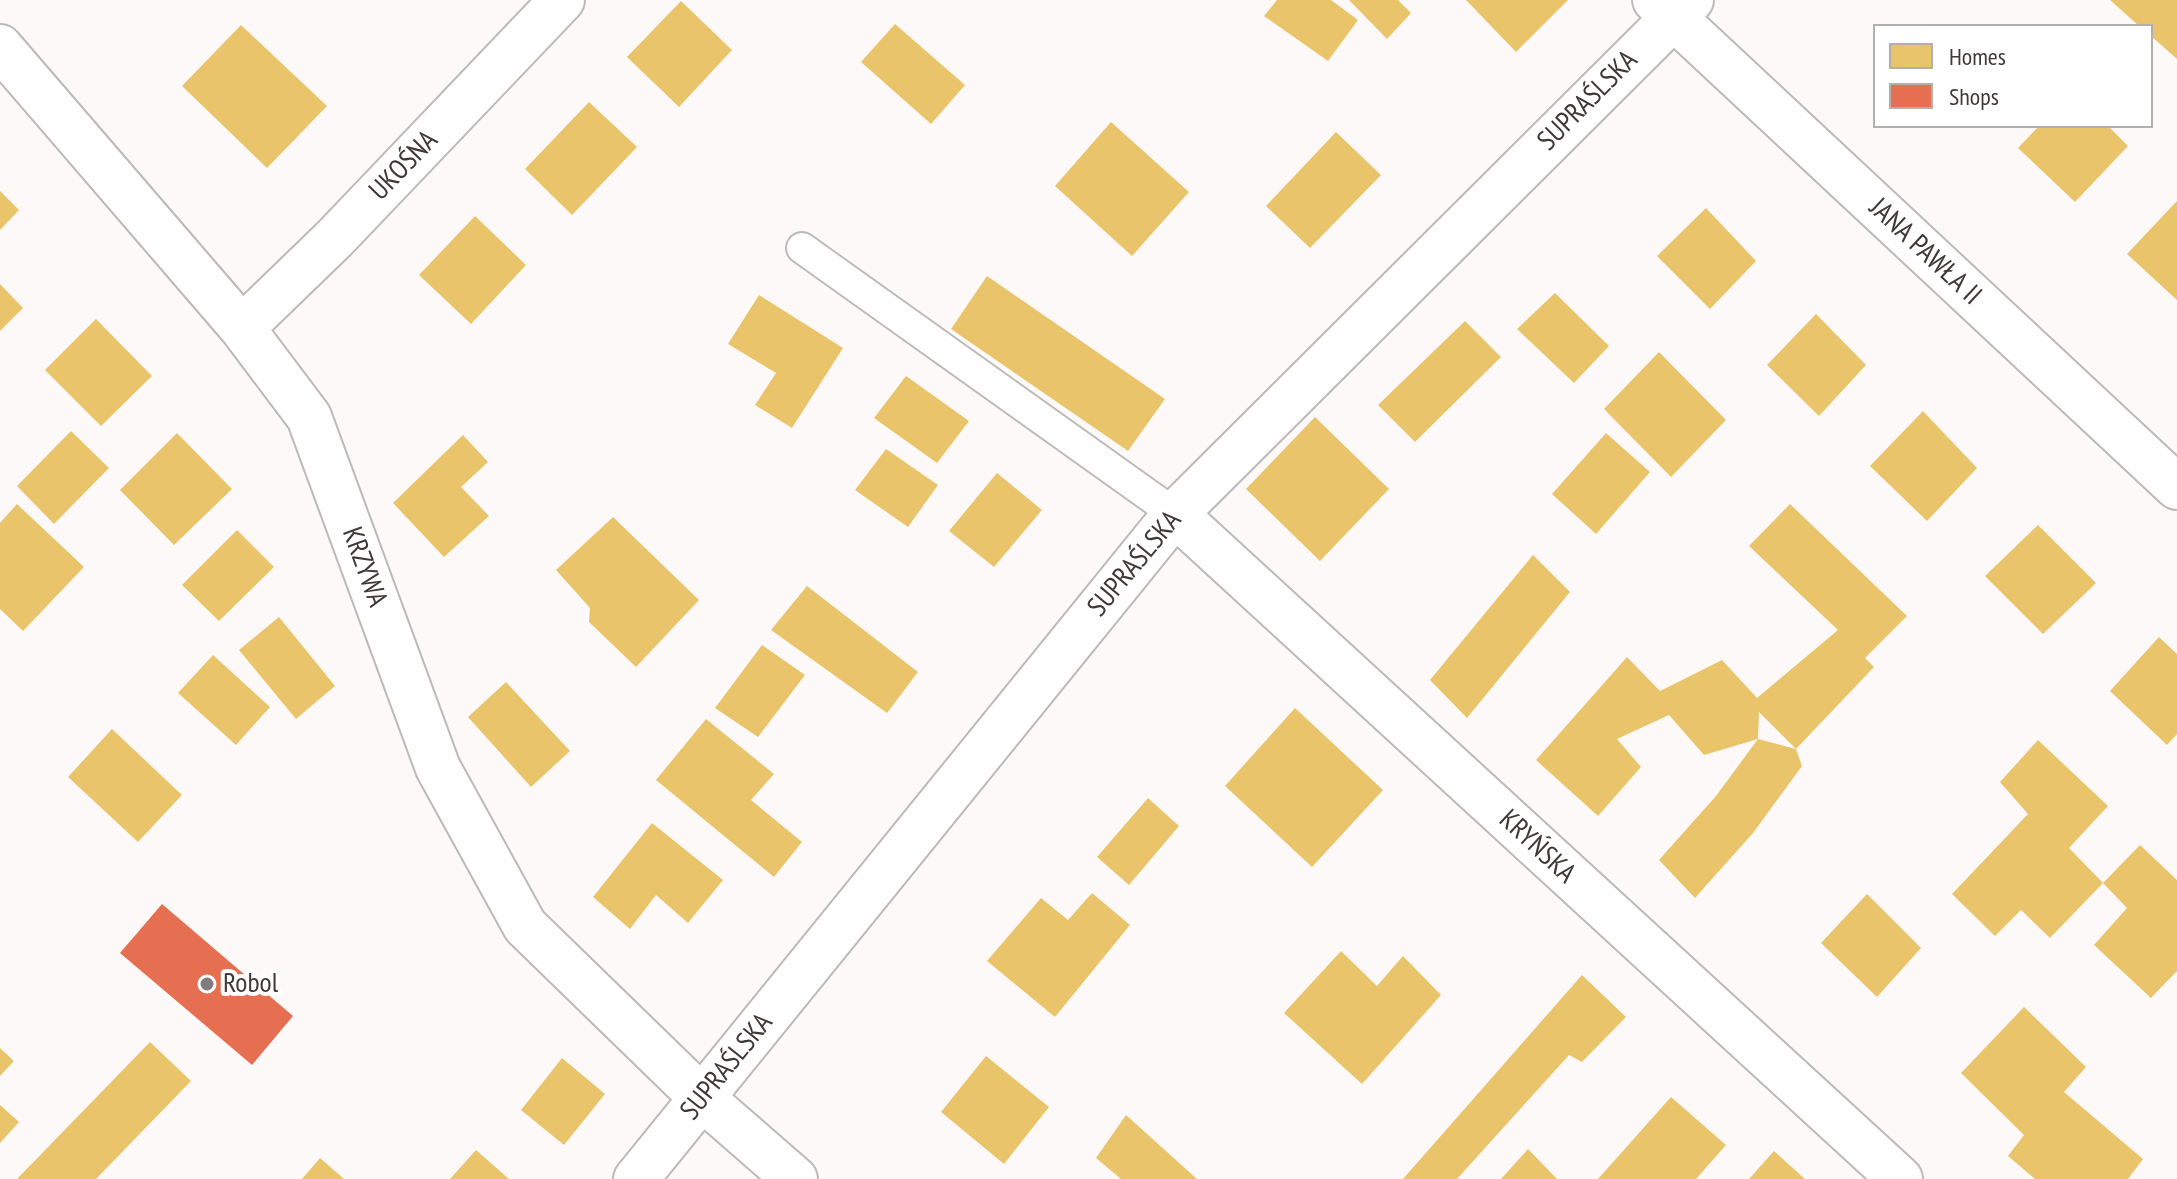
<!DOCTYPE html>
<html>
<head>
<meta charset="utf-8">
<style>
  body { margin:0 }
  #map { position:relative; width:2177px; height:1179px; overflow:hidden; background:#fdf9f8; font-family:"PT Sans Narrow",sans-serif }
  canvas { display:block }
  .legend { position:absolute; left:1873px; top:24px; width:280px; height:104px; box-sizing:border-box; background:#fff; border:2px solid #b2afaf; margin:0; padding:10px 14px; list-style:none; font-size:24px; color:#3e3837 }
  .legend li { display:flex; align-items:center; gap:16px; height:40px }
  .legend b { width:40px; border:2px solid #b2afaf }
</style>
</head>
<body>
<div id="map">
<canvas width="2177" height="1179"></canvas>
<ul class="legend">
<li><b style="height:22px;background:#e9c46a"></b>Homes</li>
<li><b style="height:22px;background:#e76f51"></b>Shops</li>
</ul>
</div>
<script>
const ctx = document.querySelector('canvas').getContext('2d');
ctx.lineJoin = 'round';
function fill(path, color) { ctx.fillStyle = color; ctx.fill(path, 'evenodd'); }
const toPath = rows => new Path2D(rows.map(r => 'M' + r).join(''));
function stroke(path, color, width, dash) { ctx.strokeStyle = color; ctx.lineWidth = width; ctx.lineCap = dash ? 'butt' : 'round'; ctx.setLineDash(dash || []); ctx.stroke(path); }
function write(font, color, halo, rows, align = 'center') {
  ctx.font = font + ' "PT Sans Narrow",sans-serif'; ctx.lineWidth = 8; ctx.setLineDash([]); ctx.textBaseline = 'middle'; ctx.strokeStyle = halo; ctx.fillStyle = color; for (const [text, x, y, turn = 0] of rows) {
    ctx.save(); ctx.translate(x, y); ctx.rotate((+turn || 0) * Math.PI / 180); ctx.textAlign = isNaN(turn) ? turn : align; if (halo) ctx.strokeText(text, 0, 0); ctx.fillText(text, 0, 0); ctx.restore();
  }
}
fill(toPath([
  [1277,0,1331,0,1358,20,1328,61,1264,16],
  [1349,0,1398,0,1411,13,1387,39],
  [1466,0,1568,0,1516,52],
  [2110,0,2177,0,2177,59,2151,36,2151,26,2139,26],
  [681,1,732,50,679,107,627,57],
  [895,24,965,85,931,124,861,62],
  [241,25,327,106,267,168,182,86],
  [589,102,637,147,572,215,525,169],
  [1111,122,1189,192,1132,256,1055,186],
  [2039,126,2108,126,2128,146,2075,202,2018,148],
  [1336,132,1381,175,1310,248,1266,206],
  [0,191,19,210,0,230],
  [2177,201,2177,300,2127,254],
  [1706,208,1756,261,1710,309,1657,256],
  [475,216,526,265,471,324,419,275],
  [987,276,1165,399,1128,451,951,329],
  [0,284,23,308,0,331],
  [1555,293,1609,346,1574,383,1517,329],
  [759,295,843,348,792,428,755,405,776,373,728,344],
  [1816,314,1866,365,1819,416,1767,365],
  [96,319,152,376,101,426,45,370],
  [1465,321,1501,357,1415,442,1378,405],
  [1659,352,1726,420,1671,477,1604,409],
  [906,376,969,421,937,463,874,418],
  [1923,411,1977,468,1927,521,1870,466],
  [1315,417,1389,489,1320,561,1246,489],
  [71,431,109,468,54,524,17,486],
  [177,433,232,489,174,545,120,490],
  [1606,433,1650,472,1596,534,1552,494],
  [463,435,488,462,461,487,489,516,444,557,393,503],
  [886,449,938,485,908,527,855,490],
  [997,473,1042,510,994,567,949,531],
  [17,504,84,567,23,631,0,609,0,523],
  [1790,504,1907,616,1865,658,1874,667,1796,749,1759,712,1758,739,1796,749,1802,766,1753,833,1695,898,1659,860,1716,796,1758,739,1704,755,1669,715,1617,739,1641,767,1598,816,1536,760,1627,657,1660,691,1722,660,1757,698,1838,630,1749,546],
  [613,517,699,600,636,667,589,622,590,608,556,570],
  [2038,525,2096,583,2043,634,1985,576],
  [237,530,274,567,219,621,182,585],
  [1533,555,1570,592,1467,718,1430,680],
  [807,586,918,672,887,713,771,630],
  [279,617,335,686,296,719,239,650],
  [2159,637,2177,654,2177,734,2167,745,2110,691],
  [762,645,805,675,758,737,715,708],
  [213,655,270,707,236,745,178,693],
  [506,682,570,751,531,787,468,717],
  [1295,708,1383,790,1312,867,1225,786],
  [706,719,774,774,751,800,802,842,774,877,656,780],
  [112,729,182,795,138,842,68,777],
  [2038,740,2108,806,2069,848,2103,883,2050,938,2021,910,1995,936,1952,894,2028,814,2000,782],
  [1148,798,1179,826,1129,885,1097,857],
  [652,823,723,880,688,923,656,895,630,929,593,897],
  [2140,845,2177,880,2177,971,2151,998,2094,945,2127,908,2103,883],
  [1092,893,1130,925,1055,1017,987,961,1041,898,1068,920],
  [1867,894,1921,948,1877,997,1821,943],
  [1341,951,1377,986,1403,956,1441,995,1362,1084,1284,1013],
  [1582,975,1626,1017,1582,1062,1569,1055,1457,1179,1403,1179],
  [2024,1007,2086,1067,2064,1092,2143,1159,2128,1179,2035,1179,2008,1156,2024,1135,1961,1073],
  [150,1042,191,1081,96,1179,17,1179],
  [0,1048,14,1061,0,1076],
  [986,1056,1049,1107,1004,1164,941,1112],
  [562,1058,605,1094,564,1145,521,1110],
  [1671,1097,1726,1145,1696,1179,1598,1179],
  [0,1105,19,1122,0,1143],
  [1126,1115,1197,1179,1121,1179,1096,1158],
  [1528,1149,1557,1179,1501,1179],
  [476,1150,509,1179,450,1179],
  [1774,1151,1805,1179,1749,1179],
  [320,1158,344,1179,302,1179]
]), '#e9c46a');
fill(toPath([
  [162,904,293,1016,252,1065,120,953]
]), '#e76f51');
const service = toPath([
  [802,248,1175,514]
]);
const minor = toPath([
  [1655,0,2177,487],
  [0,47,242,328,309,417,438,768,525,926,702,1098,795,1179],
  [242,328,335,238,562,0],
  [1175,514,1900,1179],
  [636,1179,1175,514,1691,0]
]);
stroke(service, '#bdb9b8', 34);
stroke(minor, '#bdb9b8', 48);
stroke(service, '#fffefe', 30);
stroke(minor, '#fffefe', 44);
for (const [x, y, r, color] of [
  [207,984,8,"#817c7b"]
]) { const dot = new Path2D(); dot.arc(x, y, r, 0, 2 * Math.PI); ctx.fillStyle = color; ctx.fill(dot); stroke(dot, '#fff', 3); }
write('28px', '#3e3837', '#fff', [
  ["SUPRAŚLSKA",1588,101,-45],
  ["UKOŚNA",404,166,-46],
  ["JANA PAWŁA II",1925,252,43],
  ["SUPRAŚLSKA",1135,564,-50],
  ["KRZYWA",364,567,70],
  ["KRYŃSKA",1537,847,43],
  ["SUPRAŚLSKA",727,1067,-51]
]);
write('28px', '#3e3837', '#fff', [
  ["Robol",223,984]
], 'left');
</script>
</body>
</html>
